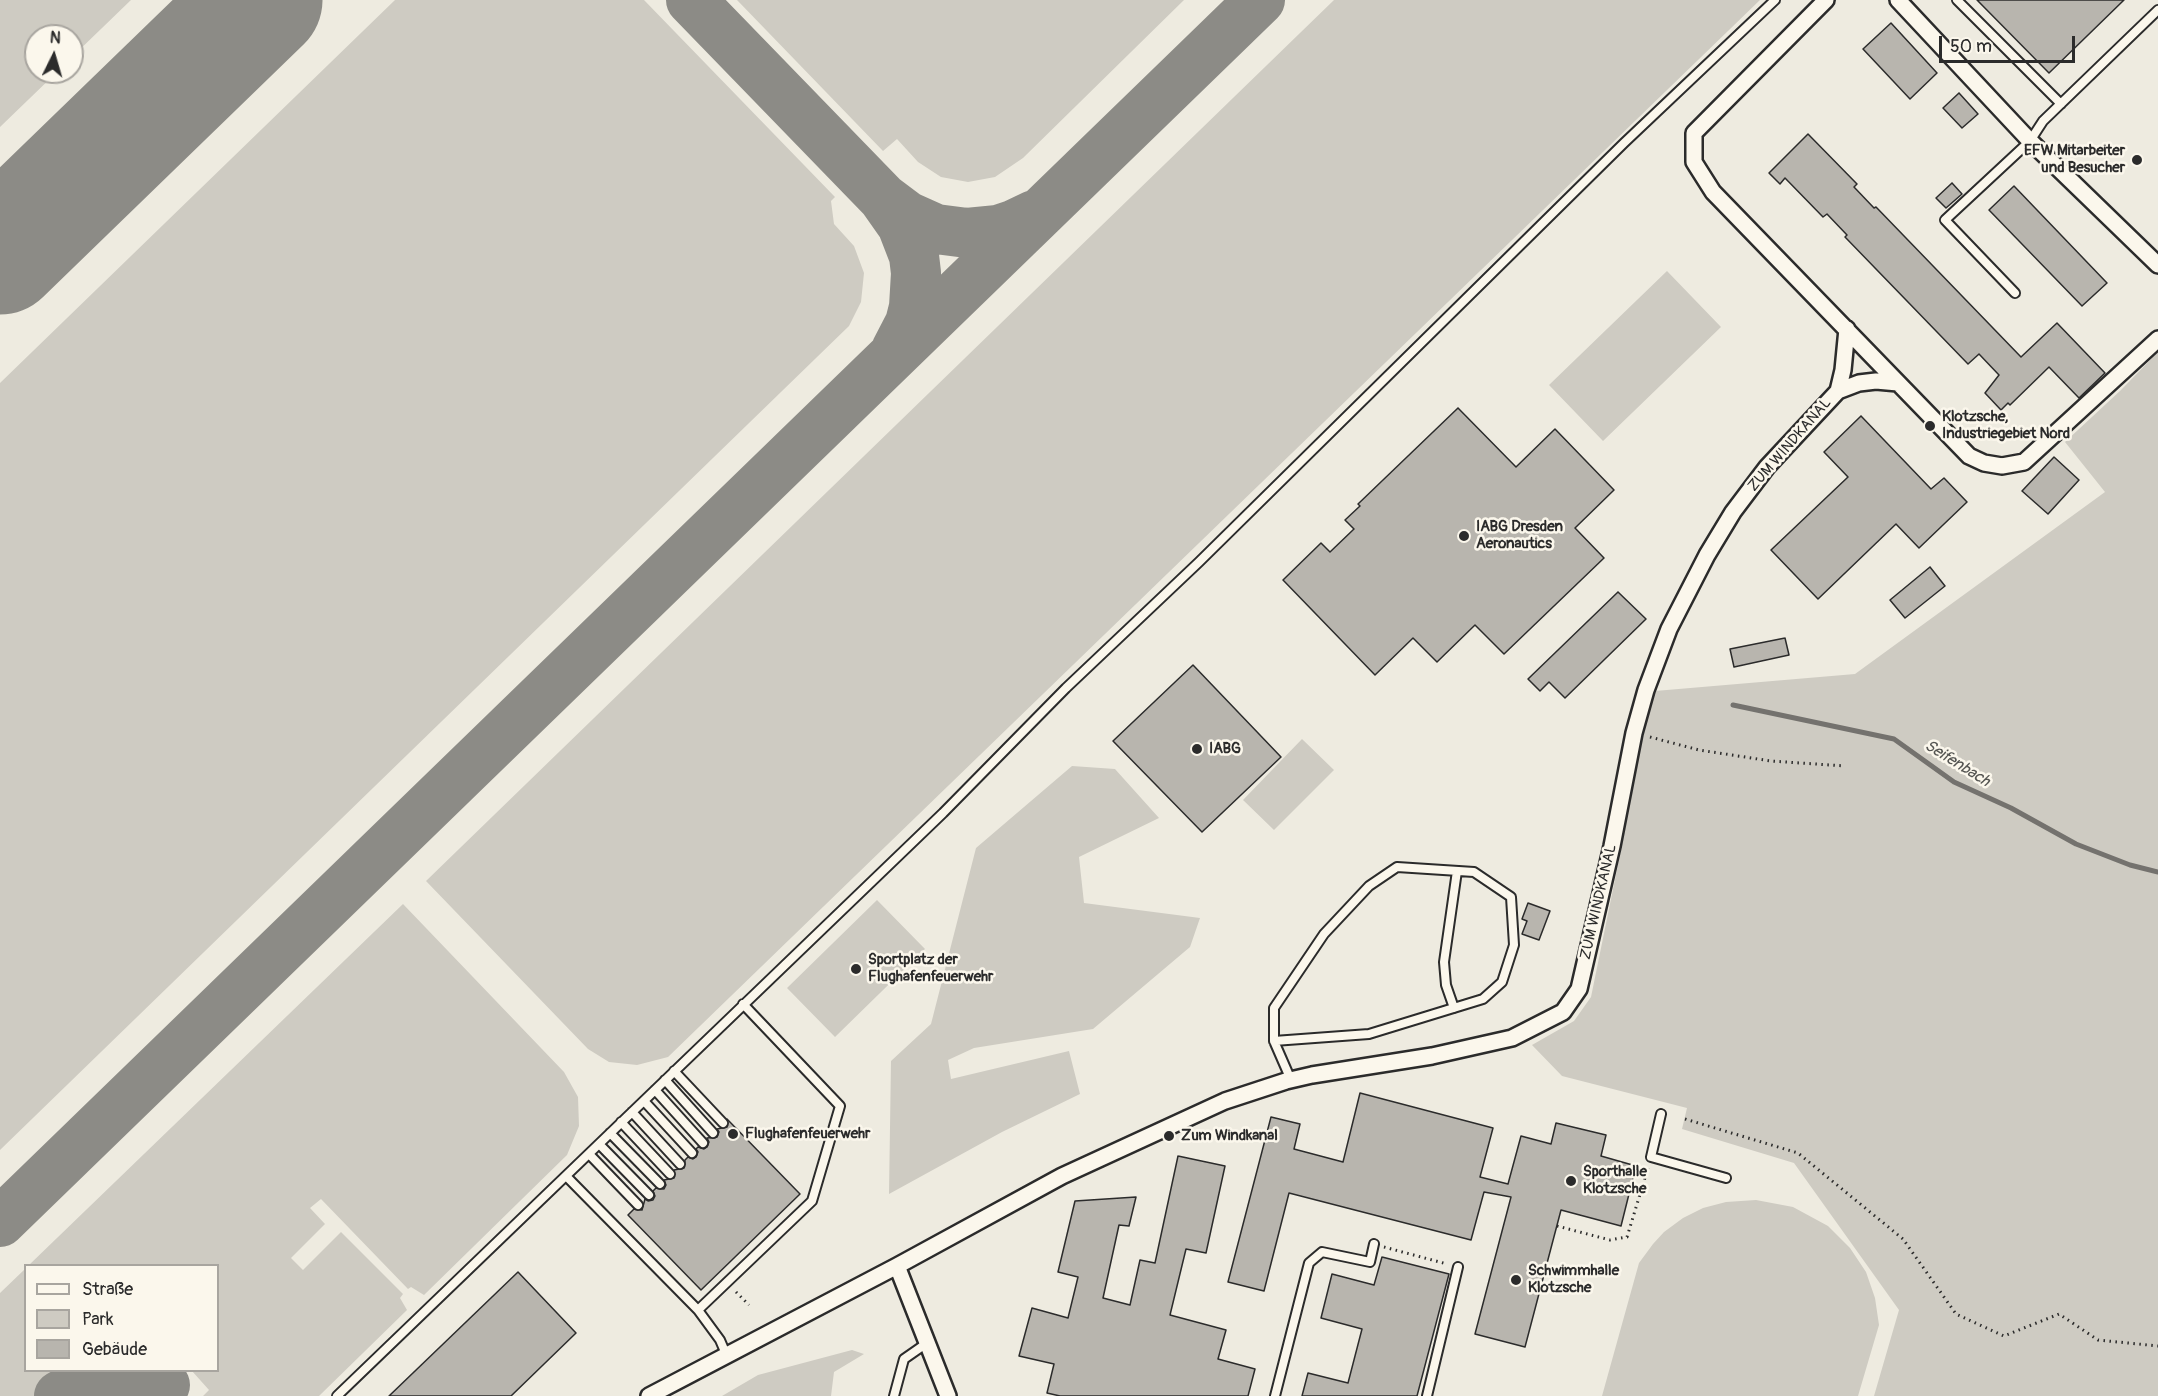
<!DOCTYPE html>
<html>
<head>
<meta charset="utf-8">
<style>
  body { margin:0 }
  #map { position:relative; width:2158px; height:1396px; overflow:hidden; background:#eeebe0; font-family:Pangolin,sans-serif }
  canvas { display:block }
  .legend { position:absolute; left:24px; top:1264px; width:195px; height:108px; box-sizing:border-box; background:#fbf7ec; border:2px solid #a8a59f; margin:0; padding:8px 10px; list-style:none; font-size:18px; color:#2b2b2b }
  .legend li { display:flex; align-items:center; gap:12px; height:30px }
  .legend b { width:30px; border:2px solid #a8a59f }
  .north { position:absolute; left:24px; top:24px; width:60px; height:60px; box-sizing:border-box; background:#fbf7ec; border:2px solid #a8a59f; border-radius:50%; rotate:5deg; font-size:16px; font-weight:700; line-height:24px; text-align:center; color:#2b2b2b }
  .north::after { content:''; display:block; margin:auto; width:21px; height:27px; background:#2b2b2b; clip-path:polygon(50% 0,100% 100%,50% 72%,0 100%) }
  .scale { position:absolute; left:1939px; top:36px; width:136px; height:27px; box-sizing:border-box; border:3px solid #2b2b2b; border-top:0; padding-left:8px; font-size:18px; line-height:21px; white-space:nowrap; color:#2b2b2b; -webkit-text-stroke:4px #fbf7ec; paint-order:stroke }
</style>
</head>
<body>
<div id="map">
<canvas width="2158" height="1396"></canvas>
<ul class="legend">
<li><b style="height:8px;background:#fbf7ec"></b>Straße</li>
<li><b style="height:16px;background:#cecbc2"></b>Park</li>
<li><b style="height:16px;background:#b8b5ae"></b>Gebäude</li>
</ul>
<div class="north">N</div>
<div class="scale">50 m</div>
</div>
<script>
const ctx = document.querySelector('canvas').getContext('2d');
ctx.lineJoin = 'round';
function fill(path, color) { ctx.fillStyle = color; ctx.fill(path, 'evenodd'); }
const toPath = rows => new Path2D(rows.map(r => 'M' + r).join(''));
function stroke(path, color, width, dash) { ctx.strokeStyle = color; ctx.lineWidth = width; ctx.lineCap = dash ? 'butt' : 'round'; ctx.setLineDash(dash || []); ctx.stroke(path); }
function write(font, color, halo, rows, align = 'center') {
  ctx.font = font + ' Pangolin,sans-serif'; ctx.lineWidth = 5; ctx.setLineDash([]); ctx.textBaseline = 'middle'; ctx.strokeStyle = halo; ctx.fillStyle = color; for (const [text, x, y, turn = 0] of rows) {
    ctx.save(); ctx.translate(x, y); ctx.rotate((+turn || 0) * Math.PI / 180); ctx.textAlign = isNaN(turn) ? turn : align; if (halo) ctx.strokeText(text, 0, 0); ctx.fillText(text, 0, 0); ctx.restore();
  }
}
fill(toPath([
  [0,0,131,0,72,57,72,36,36,36,36,72,57,72,0,127],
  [395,0,644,0,835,197,831,201,834,224,854,246,864,273,861,302,849,326,0,1150,0,383],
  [737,0,1184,0,1023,158,995,177,968,182,941,177,918,162,897,139,883,151],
  [1334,0,1760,0,668,1057,637,1065,609,1062,588,1049,426,881],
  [1667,271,1721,327,1603,441,1549,385],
  [2158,352,2158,1396,1874,1396,1899,1310,1794,1163,1682,1129,1687,1108,1562,1076,1532,1045,1574,1021,1591,997,1621,850,1642,735,1655,691,1855,674,2105,492,2065,442,2121,390],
  [1302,739,1334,770,1274,830,1243,800],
  [1072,766,1115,769,1159,818,1079,857,1084,903,1200,918,1190,947,1093,1029,974,1048,948,1060,951,1079,1069,1051,1080,1094,1002,1132,889,1194,891,1061,931,1024,976,848],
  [877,900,925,949,835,1037,787,988],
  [403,904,564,1072,578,1097,579,1126,567,1155,424,1295,411,1287,408,1289,321,1199,310,1208,325,1224,291,1258,303,1270,341,1232,403,1294,400,1298,407,1310,319,1396,203,1396,209,1390,192,1371,218,1370,218,1266,29,1265],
  [1756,1200,1793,1207,1828,1226,1850,1248,1866,1272,1875,1298,1879,1325,1858,1396,1602,1396,1639,1263,1653,1244,1664,1232,1683,1218,1703,1208,1726,1202],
  [25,1269,26,1370,81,1371,38,1396,0,1396,0,1293],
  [852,1350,864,1354,834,1372,831,1396,722,1396,758,1375]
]), '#cecbc2');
stroke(toPath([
  [1733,705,1894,739,1954,782,2011,808,2076,844,2130,865,2158,872]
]), '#74726e', 5);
stroke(toPath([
  [691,0,883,198,907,216,936,229,967,233,998,230,1013,225,1034,215],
  [883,198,902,225,914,256,916,273,914,307,910,323,896,350],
  [0,1222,1260,0],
  [59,1396,94,1376,114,1372,136,1373,165,1385]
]), '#8c8b86', 50);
stroke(toPath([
  [0,253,261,0]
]), '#8c8b86', 123);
const building = toPath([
  [1977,0,2124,0,2049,73,1977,0],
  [1891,23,1937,73,1910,99,1863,49,1891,23],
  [1959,93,1978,114,1962,128,1943,108,1959,93],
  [1808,134,1857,184,1854,187,1874,208,1876,207,2021,357,2057,323,2105,373,2079,398,2049,367,2010,405,2008,403,2001,410,1985,393,1999,375,1979,354,1968,364,1845,237,1847,235,1827,214,1823,217,1785,178,1780,184,1769,173,1808,134],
  [1952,183,1962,194,1946,208,1936,198,1952,183],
  [2014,186,2107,283,2082,306,1989,210,2014,186],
  [1458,408,1516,467,1555,429,1614,490,1575,528,1604,558,1504,654,1475,625,1437,662,1413,638,1375,675,1283,580,1321,543,1330,552,1354,529,1345,520,1360,506,1358,504,1458,408],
  [1861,416,1931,489,1944,478,1967,502,1919,548,1896,524,1818,599,1771,550,1848,477,1824,452,1861,416],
  [2054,457,2079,480,2048,514,2022,491,2054,457],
  [1930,567,1945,586,1905,618,1890,600,1930,567],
  [1618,592,1646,619,1565,698,1549,682,1540,691,1528,679,1618,592],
  [1785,638,1789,655,1734,667,1730,649,1785,638],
  [1193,665,1281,757,1202,832,1113,741,1193,665],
  [1528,903,1550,911,1539,940,1522,934,1527,921,1522,919,1528,903],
  [1360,1093,1493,1128,1480,1177,1508,1184,1521,1136,1551,1144,1556,1123,1606,1135,1601,1156,1636,1166,1621,1226,1561,1210,1525,1347,1475,1334,1511,1197,1484,1192,1471,1240,1289,1193,1264,1291,1228,1282,1271,1117,1300,1124,1294,1149,1343,1162,1360,1093],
  [727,1119,800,1194,701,1290,628,1215,634,1209,642,1210,645,1199,648,1201,653,1200,655,1196,653,1191,656,1188,664,1189,666,1185,664,1180,674,1178,674,1170,684,1168,685,1160,688,1157,693,1159,696,1157,698,1152,696,1149,698,1147,704,1149,707,1147,709,1142,707,1138,717,1137,719,1132,717,1129,727,1127,727,1119],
  [1178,1156,1225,1166,1206,1253,1186,1249,1170,1315,1226,1330,1218,1359,1255,1369,1248,1396,1060,1396,1047,1393,1054,1364,1019,1356,1032,1308,1068,1318,1078,1277,1058,1272,1075,1201,1136,1197,1129,1226,1119,1225,1103,1298,1130,1305,1140,1260,1155,1263,1178,1156],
  [1382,1257,1449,1274,1417,1396,1302,1396,1308,1373,1348,1383,1362,1329,1321,1318,1332,1274,1374,1285,1382,1257],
  [518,1272,576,1333,511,1396,389,1396,518,1272]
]);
fill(building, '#b8b5ae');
stroke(building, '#2b2b2b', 1.5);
const service = toPath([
  [1957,0,2061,104],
  [2015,293,1945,220,2030,141,2043,121,2158,10],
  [1454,1008,1446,985,1444,962,1457,871],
  [1274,1041,1369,1034,1483,999,1502,982,1514,945,1511,897,1474,872,1397,867,1369,886,1324,934,1274,1008,1274,1041,1291,1080],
  [674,1071,723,1123],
  [665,1080,713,1133],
  [655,1090,703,1143],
  [644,1101,692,1153],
  [632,1112,680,1164],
  [1661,1114,1651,1157,1726,1178],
  [621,1122,670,1174],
  [610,1133,660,1184],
  [599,1144,649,1195],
  [589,1154,638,1205],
  [566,1176,698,1310,812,1201,840,1106,743,1004],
  [698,1310,720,1340,726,1354],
  [337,1396,943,813,1066,688,1199,562,1624,143,1775,0],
  [894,1396,904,1359,927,1343],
  [1275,1396,1309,1263,1322,1252,1370,1262,1374,1244],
  [1427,1396,1458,1267]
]);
const minor = toPath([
  [1826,0,1694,133,1694,162,1713,192,1969,456,1984,463,2002,466,2024,462,2158,339],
  [1898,0,2030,141,2158,265],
  [1838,391,1843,370,1847,329],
  [897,1266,948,1396],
  [649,1396,897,1266,1062,1176,1225,1101,1286,1081,1312,1075,1432,1056,1512,1038,1563,1012,1579,989,1612,846,1634,733,1646,690,1669,629,1707,555,1733,512,1767,467,1838,391,1859,383,1876,381,1898,383]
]);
stroke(service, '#2b2b2b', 12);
stroke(minor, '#2b2b2b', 20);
stroke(toPath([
  [1650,737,1699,750,1771,761,1845,766],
  [1685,1119,1798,1153,1903,1239,1956,1314,2004,1336,2059,1314,2098,1340,2158,1346],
  [1557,1226,1610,1240,1627,1237,1648,1168],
  [1384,1247,1447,1264],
  [736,1292,749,1305]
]), '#2b2b2b', 3, [1.5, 4.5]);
stroke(service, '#fbf7ec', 8);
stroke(minor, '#fbf7ec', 15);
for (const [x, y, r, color] of [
  [2137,160,6,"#2b2b2b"],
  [1930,426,6,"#2b2b2b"],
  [1464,536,6,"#2b2b2b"],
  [1197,749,6,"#2b2b2b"],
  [856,969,6,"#2b2b2b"],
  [733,1134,6,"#2b2b2b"],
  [1169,1136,6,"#2b2b2b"],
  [1571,1181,6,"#2b2b2b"],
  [1516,1280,6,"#2b2b2b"]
]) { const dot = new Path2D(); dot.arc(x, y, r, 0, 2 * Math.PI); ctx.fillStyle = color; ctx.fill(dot); stroke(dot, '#fbf7ec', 2); }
write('bold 15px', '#2b2b2b', '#fbf7ec', [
  ["EFW Mitarbeiter",2125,151,"right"],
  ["und Besucher",2125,168,"right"],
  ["Klotzsche,",1942,417],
  ["Industriegebiet Nord",1942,434],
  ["IABG Dresden",1476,527],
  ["Aeronautics",1476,544],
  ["IABG",1209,749],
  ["Sportplatz der",868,960],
  ["Flughafenfeuerwehr",868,977],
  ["Flughafenfeuerwehr",745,1134],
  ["Zum Windkanal",1181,1136],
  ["Sporthalle",1583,1172],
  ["Klotzsche",1583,1189],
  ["Schwimmhalle",1528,1271],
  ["Klotzsche",1528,1288]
], 'left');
write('15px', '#2b2b2b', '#fbf7ec', [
  ["ZUM WINDKANAL",1790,445,-49],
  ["ZUM WINDKANAL",1599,902,-77]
]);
write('italic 16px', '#555552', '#fbf7ec', [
  ["Seifenbach",1957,764,32]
]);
</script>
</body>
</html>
